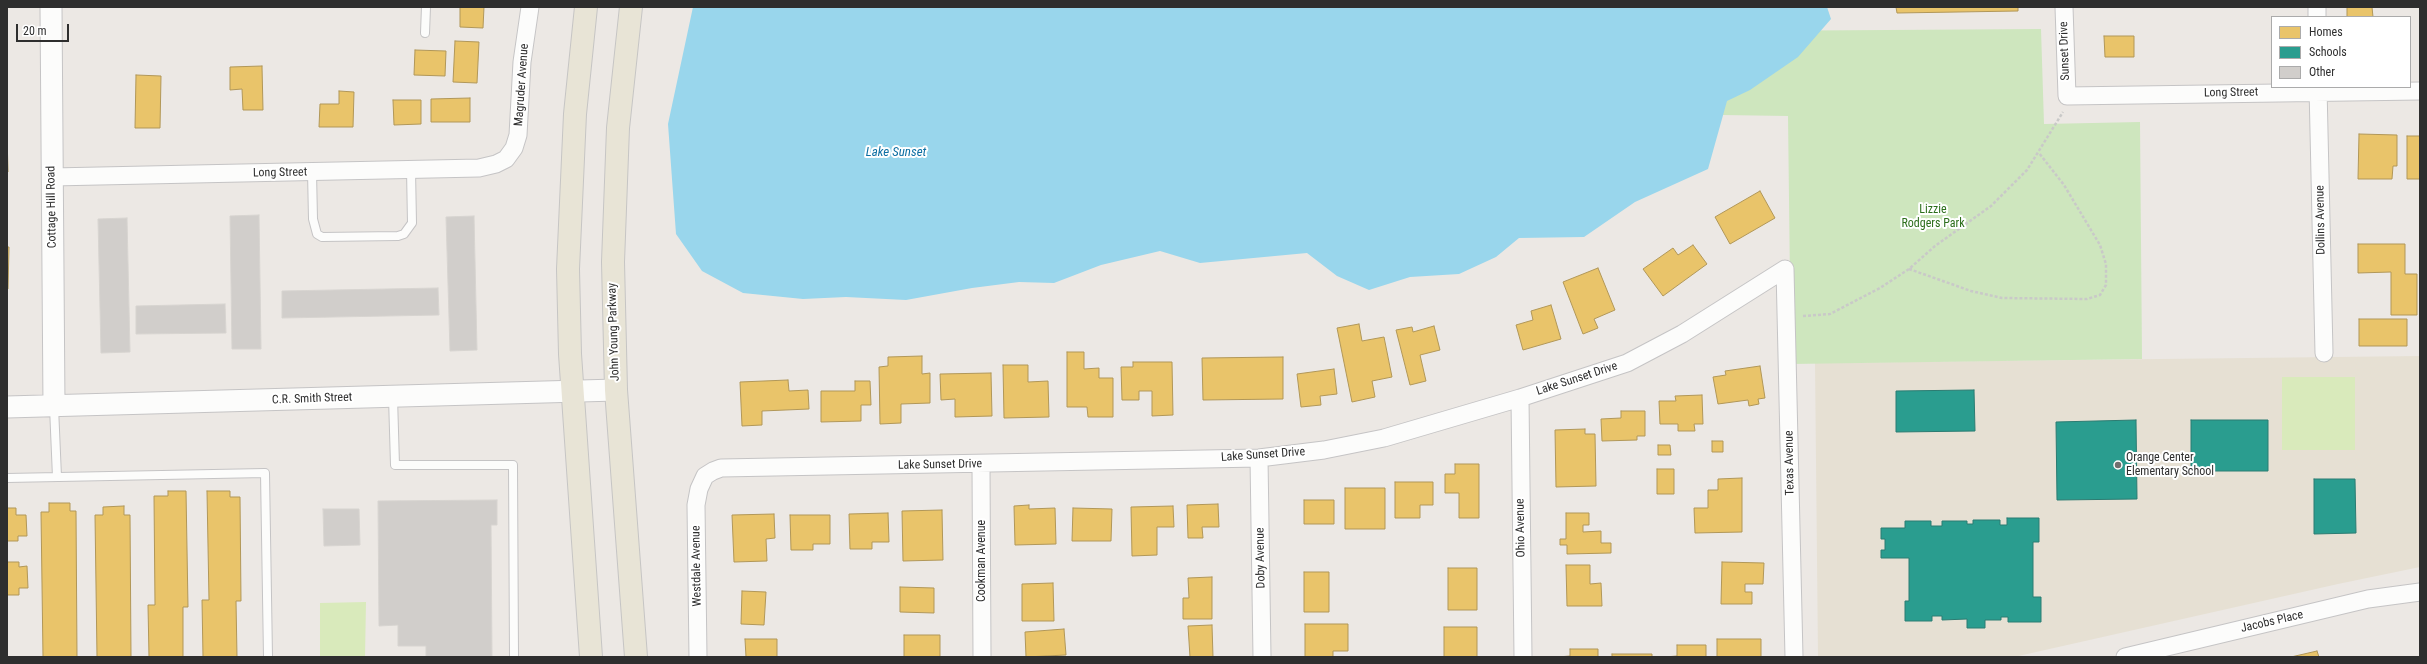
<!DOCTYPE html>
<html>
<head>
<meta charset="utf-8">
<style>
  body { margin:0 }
  #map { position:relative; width:2427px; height:664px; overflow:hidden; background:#ece8e4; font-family:"Roboto Condensed",sans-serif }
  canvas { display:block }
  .frame { position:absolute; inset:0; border:8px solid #2e2e2e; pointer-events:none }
  .legend { position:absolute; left:2271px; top:16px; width:140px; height:72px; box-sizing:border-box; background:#fff; border:1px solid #ababab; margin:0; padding:5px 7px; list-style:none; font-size:12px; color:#2e2e2e }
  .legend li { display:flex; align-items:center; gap:8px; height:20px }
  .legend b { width:20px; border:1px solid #ababab }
  .scale { position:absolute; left:16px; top:24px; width:53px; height:18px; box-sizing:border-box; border:2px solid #2e2e2e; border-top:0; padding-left:5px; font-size:12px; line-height:14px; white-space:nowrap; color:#2e2e2e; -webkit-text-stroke:3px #fff; paint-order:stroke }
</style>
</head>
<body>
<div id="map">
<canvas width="2427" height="664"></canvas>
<div class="frame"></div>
<ul class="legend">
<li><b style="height:11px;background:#e9c46a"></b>Homes</li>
<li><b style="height:11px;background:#2a9d8f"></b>Schools</li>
<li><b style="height:11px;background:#d1cecb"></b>Other</li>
</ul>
<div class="scale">20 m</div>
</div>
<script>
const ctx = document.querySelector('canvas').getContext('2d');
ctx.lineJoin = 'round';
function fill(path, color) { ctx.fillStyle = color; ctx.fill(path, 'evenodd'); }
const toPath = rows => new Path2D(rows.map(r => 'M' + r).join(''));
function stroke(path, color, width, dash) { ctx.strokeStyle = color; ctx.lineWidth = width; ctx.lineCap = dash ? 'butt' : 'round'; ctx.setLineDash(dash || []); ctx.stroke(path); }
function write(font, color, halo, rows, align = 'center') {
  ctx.font = font + ' "Roboto Condensed",sans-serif'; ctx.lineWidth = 4; ctx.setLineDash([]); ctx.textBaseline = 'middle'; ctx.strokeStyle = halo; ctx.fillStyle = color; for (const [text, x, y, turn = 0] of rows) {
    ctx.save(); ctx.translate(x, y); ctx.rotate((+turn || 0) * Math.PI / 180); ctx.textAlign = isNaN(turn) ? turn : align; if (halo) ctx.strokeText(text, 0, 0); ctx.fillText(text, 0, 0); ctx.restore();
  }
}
fill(toPath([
  [2420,356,2420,567,2338,584,2014,657,1818,657,1815,363]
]), '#e6e0d3');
fill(toPath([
  [2041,29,2044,124,2140,122,2142,359,1791,364,1788,116,1657,114,1732,31]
]), '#cee6be');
fill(toPath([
  [2282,377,2355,377,2355,450,2282,450],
  [366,602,365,657,320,657,320,603]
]), '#d9eabb');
fill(toPath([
  [693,7,1827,7,1831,19,1798,57,1750,90,1727,101,1708,169,1635,202,1584,237,1519,238,1496,257,1459,274,1410,277,1369,290,1337,276,1307,253,1200,263,1160,251,1101,265,1054,283,1019,282,972,288,906,300,846,297,803,299,743,293,702,271,676,234,668,124]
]), '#99d6ec');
const homes = toPath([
  [460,7,484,7,483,28,460,27,460,7],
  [1896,7,2018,7,2018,11,1897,13,1896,7],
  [2347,7,2372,7,2373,17,2347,17,2347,7],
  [2104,36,2134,36,2134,57,2105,57,2104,36],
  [455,41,479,42,477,83,453,82,455,41],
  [415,50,446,51,445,76,414,75,415,50],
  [262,66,263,110,243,110,242,89,230,90,230,67,262,66],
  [136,75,161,76,160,128,135,128,136,75],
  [339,91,354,92,353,127,319,127,320,104,339,104,339,91],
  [470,98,470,122,431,122,431,99,470,98],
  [393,100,421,100,421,124,394,125,393,100],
  [2359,134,2397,135,2397,166,2393,166,2392,179,2358,179,2359,134],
  [7,135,8,172,7,172,7,135],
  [2407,136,2420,136,2420,179,2407,179,2407,136],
  [1760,191,1775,218,1730,244,1715,217,1760,191],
  [2358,244,2405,244,2405,274,2417,274,2417,315,2391,315,2391,272,2358,273,2358,244],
  [1693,245,1707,264,1663,296,1643,269,1673,248,1678,255,1693,245],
  [7,247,9,247,8,289,7,289,7,247],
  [1598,268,1615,310,1594,319,1598,328,1583,334,1563,282,1598,268],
  [1551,305,1561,339,1523,350,1516,325,1533,320,1531,311,1551,305],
  [2359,319,2407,319,2407,346,2359,346,2359,319],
  [1359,324,1362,341,1384,337,1392,377,1372,381,1375,397,1352,402,1337,328,1359,324],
  [1434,326,1440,350,1420,355,1426,381,1410,385,1396,330,1412,327,1413,332,1434,326],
  [1067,352,1084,352,1084,369,1099,368,1099,378,1113,378,1113,417,1088,417,1087,407,1067,407,1067,352],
  [922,356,922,374,930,373,930,403,901,404,901,423,880,424,879,367,888,366,888,357,922,356],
  [1283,357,1283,399,1203,400,1202,358,1283,357],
  [1133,362,1172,362,1173,415,1152,416,1152,391,1139,391,1139,400,1122,400,1121,367,1133,367,1133,362],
  [1003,365,1028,365,1028,382,1048,381,1049,417,1004,418,1003,365],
  [1760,366,1765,398,1758,399,1759,404,1749,406,1748,400,1718,404,1713,377,1726,375,1725,371,1760,366],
  [1334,369,1337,394,1320,396,1321,405,1301,407,1297,374,1334,369],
  [991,373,992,416,955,417,955,399,941,400,940,374,991,373],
  [788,380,789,391,808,390,809,409,762,411,762,425,742,426,740,382,788,380],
  [855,381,870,381,871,405,861,405,861,421,821,422,821,391,855,391,855,381],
  [1702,395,1703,424,1694,424,1695,431,1678,431,1678,424,1660,424,1659,401,1676,401,1675,396,1702,395],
  [1621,411,1645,411,1645,436,1637,436,1637,440,1602,441,1601,419,1621,418,1621,411],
  [1585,429,1585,434,1595,434,1596,486,1556,487,1555,430,1585,429],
  [1712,441,1723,441,1723,452,1712,452,1712,441],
  [1658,445,1670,445,1671,455,1658,455,1658,445],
  [1455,464,1479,464,1479,518,1459,518,1459,493,1445,493,1445,474,1455,474,1455,464],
  [1657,469,1674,469,1674,494,1657,494,1657,469],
  [1742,478,1742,532,1695,533,1694,508,1708,508,1708,490,1718,490,1718,479,1742,478],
  [1395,482,1433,482,1433,505,1420,505,1420,518,1395,518,1395,482],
  [1345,488,1385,488,1385,529,1345,529,1345,488],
  [168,491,186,491,188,607,183,607,183,657,149,657,148,605,155,605,154,496,168,496,168,491],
  [207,491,230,491,230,497,240,497,241,601,236,601,237,657,203,657,202,600,209,600,207,491],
  [1304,500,1334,500,1334,524,1304,524,1304,500],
  [49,503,70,503,70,511,76,511,77,657,43,657,41,512,49,512,49,503],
  [1218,504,1219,527,1202,527,1203,538,1188,538,1187,505,1218,504],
  [1029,505,1029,509,1055,508,1056,544,1015,545,1014,506,1029,505],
  [124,506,124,515,130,515,131,657,97,657,95,515,103,515,103,507,124,506],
  [1173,506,1174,527,1157,527,1157,555,1132,556,1131,507,1173,506],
  [7,508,16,508,16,515,26,515,27,536,18,536,18,541,7,541,7,508],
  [1073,508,1112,509,1111,541,1072,541,1073,508],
  [942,510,943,560,903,561,902,511,942,510],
  [888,513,889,542,872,542,872,549,850,549,849,514,888,513],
  [1566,513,1589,513,1589,525,1583,525,1583,532,1601,531,1601,543,1611,543,1611,553,1567,554,1567,545,1560,545,1560,539,1566,539,1566,513],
  [774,514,775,538,766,539,767,561,734,562,732,515,774,514],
  [790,515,830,515,830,544,813,544,813,550,791,550,790,515],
  [7,562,19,562,19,567,27,566,28,588,19,588,19,595,7,595,7,562],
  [1722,562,1764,563,1763,584,1745,584,1745,592,1752,592,1752,604,1721,604,1722,562],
  [1566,565,1590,565,1590,584,1601,583,1602,606,1567,606,1566,565],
  [1448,568,1477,568,1477,610,1448,610,1448,568],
  [1304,572,1329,572,1329,612,1304,612,1304,572],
  [1212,577,1212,619,1183,619,1183,598,1189,598,1188,578,1212,577],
  [1053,583,1054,621,1022,621,1022,584,1053,583],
  [900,587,934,588,934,613,900,612,900,587],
  [742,591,766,592,764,625,741,624,742,591],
  [1305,624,1348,624,1348,651,1333,651,1333,657,1305,657,1305,624],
  [1212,625,1213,657,1190,657,1188,626,1212,625],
  [1444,627,1477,627,1477,657,1444,657,1444,627],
  [1064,629,1066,655,1026,657,1025,632,1064,629],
  [904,635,940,635,940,657,904,657,904,635],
  [745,639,777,639,777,657,746,657,745,639],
  [1717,639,1761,639,1761,657,1717,657,1717,639],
  [1677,645,1706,645,1706,657,1665,657,1677,656,1677,645],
  [1570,649,1598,649,1598,657,1558,657,1570,656,1570,649],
  [2317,651,2319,657,2291,657,2317,651],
  [1612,654,1652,654,1652,657,1612,657,1612,654]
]);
fill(homes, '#e9c46a');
stroke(homes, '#b19758', 1);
const schools = toPath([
  [1974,390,1975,431,1896,432,1896,391,1974,390],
  [2136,420,2137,499,2057,500,2056,422,2136,420],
  [2191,420,2268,420,2268,471,2191,471,2191,420],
  [2314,479,2355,479,2356,533,2314,534,2314,479],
  [2007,518,2039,518,2039,542,2033,542,2033,597,2041,597,2041,622,2008,622,2008,617,2001,617,2001,620,1985,620,1985,628,1967,628,1967,619,1942,620,1942,616,1932,616,1932,621,1905,621,1905,601,1909,601,1909,558,1881,558,1881,550,1885,550,1885,539,1881,539,1881,528,1905,528,1905,521,1931,521,1931,526,1942,526,1942,521,1967,521,1967,524,1973,524,1973,520,2000,520,2000,525,2007,525,2007,518]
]);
fill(schools, '#2a9d8f');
stroke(schools, '#2b7c72', 1);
const building = toPath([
  [259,215,261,349,232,349,230,216,259,215],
  [474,216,477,350,450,351,446,217,474,216],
  [127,218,130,352,101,353,98,219,127,218],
  [438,288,439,315,282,318,282,291,438,288],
  [225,304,226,333,136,334,136,306,225,304],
  [497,500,497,525,491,525,492,657,426,657,426,646,398,646,398,625,379,626,378,501,497,500],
  [323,509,359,509,360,545,324,546,323,509]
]);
fill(building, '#d1cecb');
stroke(building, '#d7d4d0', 1);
const service = toPath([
  [425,33,426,7],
  [312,172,313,219,317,234,322,237,398,236,404,234,412,223,411,170],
  [393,397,395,465,513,465,514,657],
  [54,407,57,477],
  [7,478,265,473,268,657]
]);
const minor = toPath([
  [2064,7,2067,96,2420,91],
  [2317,7,2317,17],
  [2318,87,2324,353],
  [52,177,479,168,496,164,506,159,514,148,518,135,522,62,530,7],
  [1785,269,1794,657],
  [1520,398,1523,657],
  [1259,458,1262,657],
  [981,465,982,657],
  [698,657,696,505,699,489,705,476,713,471,721,468,1259,458,1324,450,1384,438,1520,398,1627,363,1682,334,1785,269],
  [2125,657,2368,599,2420,592]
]);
const tertiary = toPath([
  [51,7,54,406],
  [7,407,616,390]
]);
const primary = toPath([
  [586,7,575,114,568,269,570,354,591,657],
  [631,7,618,128,613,262,616,390,636,657]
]);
stroke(service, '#c5c4c5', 10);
stroke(minor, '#c5c4c5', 19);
stroke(tertiary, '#c5c4c5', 23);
stroke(primary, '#c6c5c4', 24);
stroke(toPath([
  [1909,269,1971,291,2002,298,2087,299,2100,295,2106,285,2106,264,2100,245,2064,185,2039,153],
  [1803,316,1830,314,1880,288,1909,269,1935,246,1991,206,2027,170,2063,112]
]), '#c9c9c8', 2.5, [3, 2]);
stroke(service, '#fcfcfb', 8);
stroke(minor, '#fcfcfb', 17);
stroke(tertiary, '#fcfcfb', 21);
stroke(primary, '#e8e4d6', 22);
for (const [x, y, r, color] of [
  [2118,465,4,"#706f6e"]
]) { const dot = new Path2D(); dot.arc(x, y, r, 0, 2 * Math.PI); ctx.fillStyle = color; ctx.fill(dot); stroke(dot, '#fff', 1.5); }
write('12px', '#2e2e2e', '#fff', [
  ["Sunset Drive",2065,51,-92],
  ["Magruder Avenue",522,85,-86],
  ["Long Street",2231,93,-1],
  ["Long Street",280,173,-1],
  ["Cottage Hill Road",52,207,-91],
  ["Dollins Avenue",2321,220,-91],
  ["John Young Parkway",614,332,-92],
  ["Lake Sunset Drive",1577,379,-18],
  ["C.R. Smith Street",312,399,-2],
  ["Lake Sunset Drive",1263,455,-4],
  ["Texas Avenue",1790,463,-91],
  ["Lake Sunset Drive",940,465,-1],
  ["Ohio Avenue",1521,528,-91],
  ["Doby Avenue",1261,558,-91],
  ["Cookman Avenue",982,561,-90],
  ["Westdale Avenue",697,566,-91],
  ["Jacobs Place",2272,622,-13]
]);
write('12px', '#2c6e1b', '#fff', [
  ["Lizzie",1933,210],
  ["Rodgers Park",1933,224]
]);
write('12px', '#2e2e2e', '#fff', [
  ["Orange Center",2126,458],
  ["Elementary School",2126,472]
], 'left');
write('italic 13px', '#0d6fa3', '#fff', [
  ["Lake Sunset",896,153]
]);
</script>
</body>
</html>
